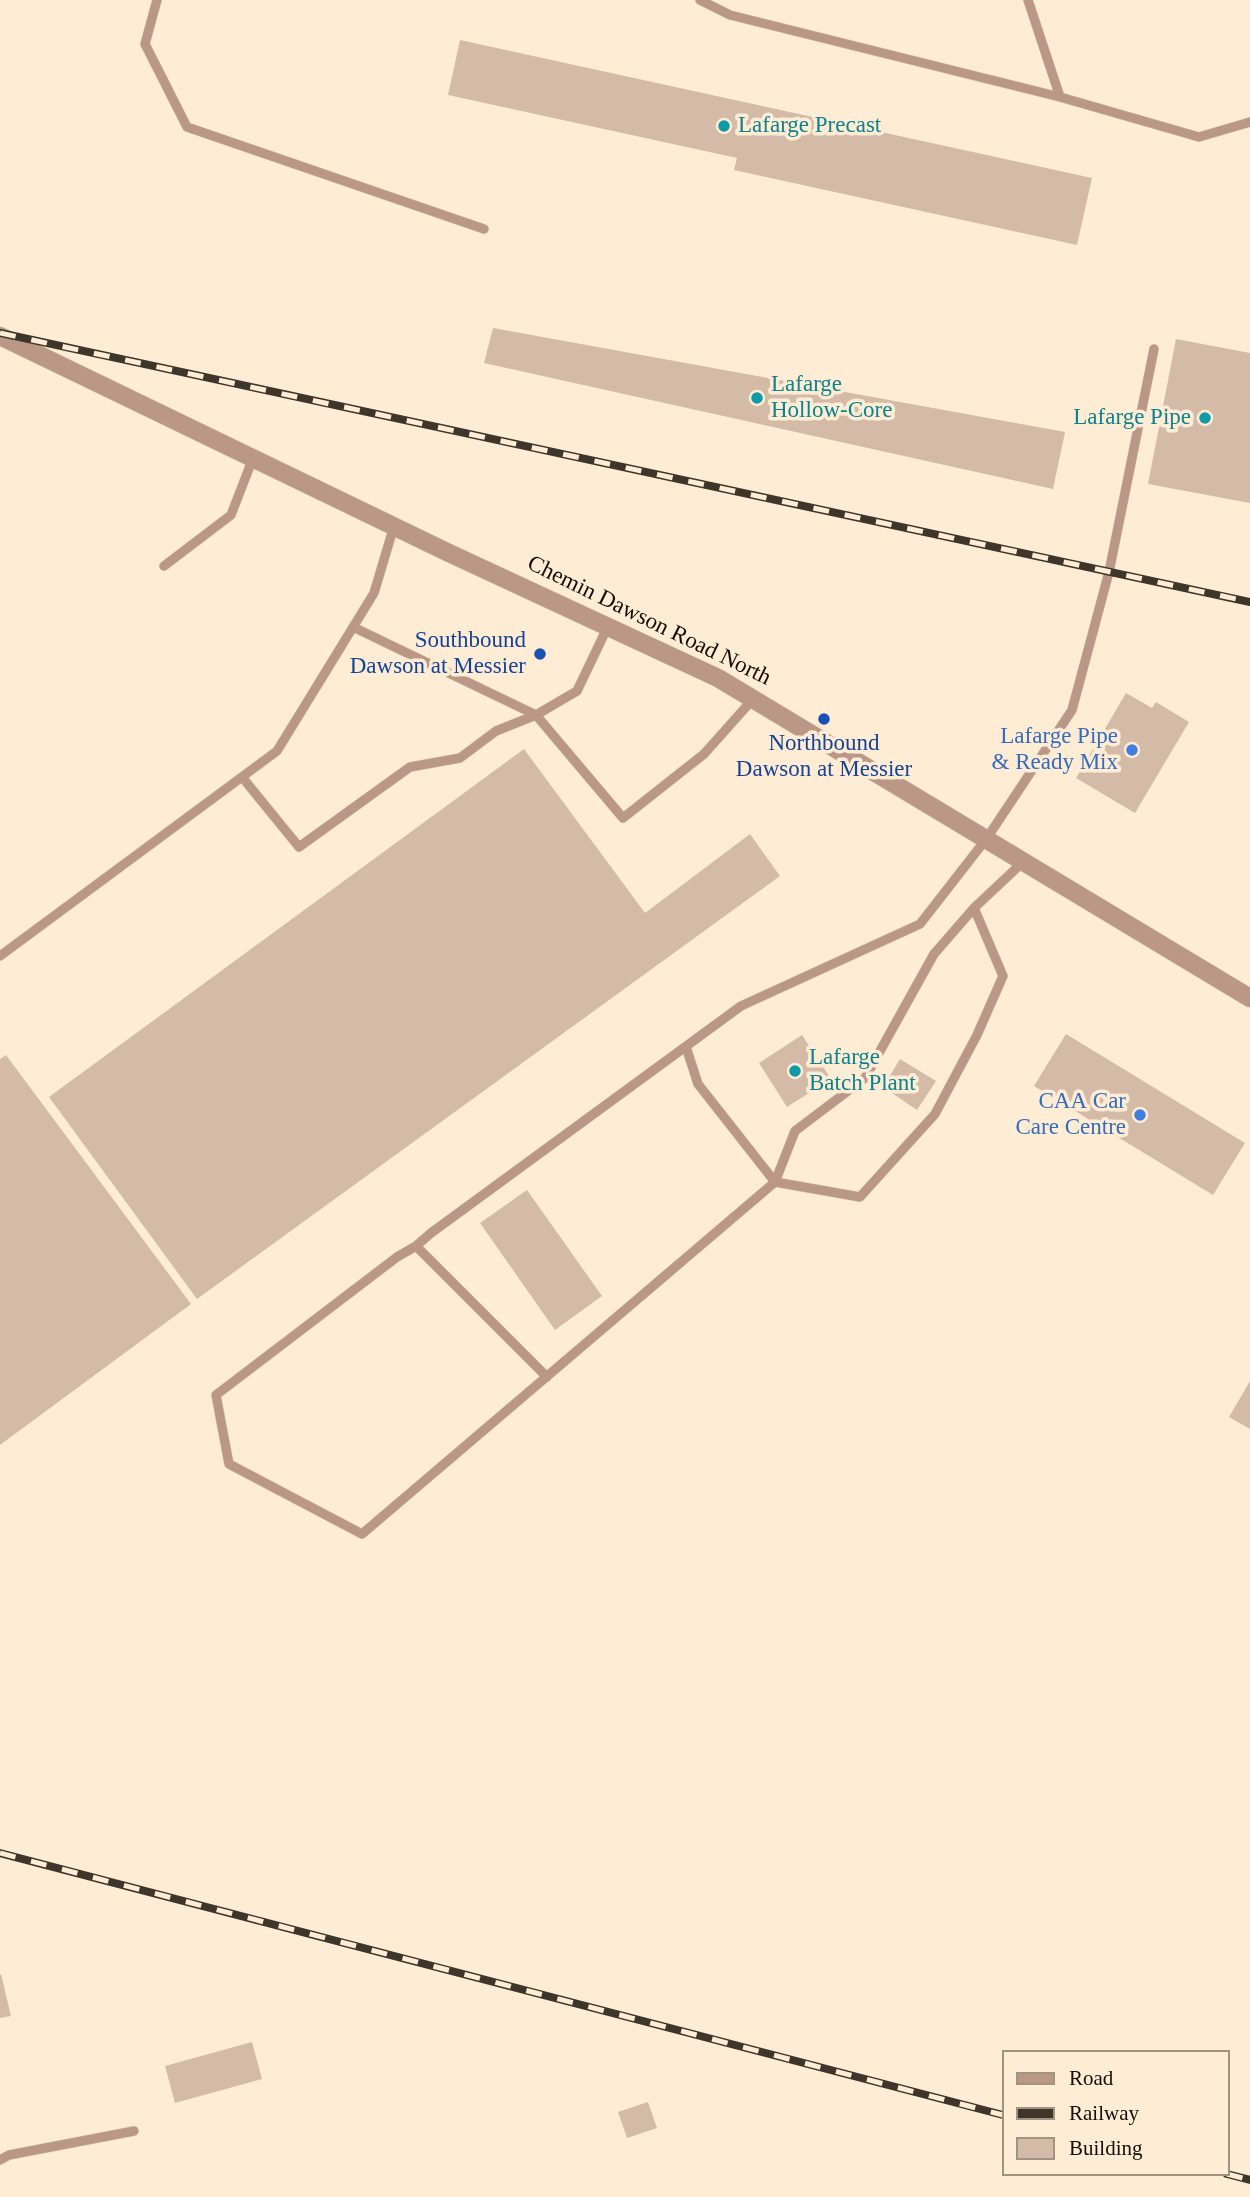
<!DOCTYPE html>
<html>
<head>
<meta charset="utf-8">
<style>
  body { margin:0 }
  #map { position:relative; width:1250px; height:2197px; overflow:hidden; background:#ffecd4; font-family:"Times New Roman",serif }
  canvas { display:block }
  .legend { position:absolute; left:1002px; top:2050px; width:228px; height:126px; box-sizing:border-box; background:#ffecd4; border:2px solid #a19382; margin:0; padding:9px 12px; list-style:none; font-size:21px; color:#140e06 }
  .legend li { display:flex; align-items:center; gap:14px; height:35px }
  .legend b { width:35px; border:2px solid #a19382 }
</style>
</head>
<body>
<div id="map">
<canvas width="1250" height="2197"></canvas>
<ul class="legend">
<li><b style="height:9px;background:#ba9787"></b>Road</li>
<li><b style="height:9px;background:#3e362b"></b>Railway</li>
<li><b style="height:19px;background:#d4bba8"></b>Building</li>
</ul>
</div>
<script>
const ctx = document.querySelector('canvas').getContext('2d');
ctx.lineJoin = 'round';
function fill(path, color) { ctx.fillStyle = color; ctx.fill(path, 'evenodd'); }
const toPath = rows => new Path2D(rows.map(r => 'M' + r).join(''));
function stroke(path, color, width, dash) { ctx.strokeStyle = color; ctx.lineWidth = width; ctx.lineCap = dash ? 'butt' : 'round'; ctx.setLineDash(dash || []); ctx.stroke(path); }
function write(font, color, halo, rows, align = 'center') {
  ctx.font = font + ' "Times New Roman",serif'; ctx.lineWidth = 7; ctx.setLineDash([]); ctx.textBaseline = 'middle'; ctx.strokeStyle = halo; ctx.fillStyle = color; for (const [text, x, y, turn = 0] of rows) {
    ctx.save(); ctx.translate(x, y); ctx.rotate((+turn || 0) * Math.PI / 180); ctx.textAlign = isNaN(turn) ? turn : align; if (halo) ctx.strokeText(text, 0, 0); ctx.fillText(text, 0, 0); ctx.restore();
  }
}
fill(toPath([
  [460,40,1092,178,1077,245,734,170,737,158,448,95],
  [493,328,1065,432,1053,489,484,363],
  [1176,339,1250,353,1250,503,1148,484],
  [1126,693,1152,708,1156,702,1189,722,1135,813,1076,778],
  [524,749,645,913,750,834,780,876,197,1299,49,1097],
  [1066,1034,1245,1143,1213,1195,1034,1086],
  [802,1035,831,1079,787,1107,759,1063],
  [6,1055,191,1304,0,1445,0,1059],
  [900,1059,936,1081,917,1110,883,1087],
  [527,1190,602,1296,555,1330,480,1223],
  [1250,1381,1250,1429,1229,1417],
  [1,1974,11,2016,0,2018,0,1975],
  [252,2042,262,2079,175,2103,165,2066],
  [648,2102,657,2128,627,2138,618,2112]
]), '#d4bba8');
const service = toPath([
  [157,0,145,44,187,127,484,229],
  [700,0,730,15,1060,97,1199,137,1250,122],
  [1028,0,1060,97],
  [164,566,231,515,253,458],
  [353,627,536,715,623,818,704,754,754,698],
  [242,777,299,847,410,767,460,758,496,731,536,715,577,691,608,626],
  [1023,862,974,908,934,954,865,1078,795,1131,775,1182,362,1534,229,1464,216,1395,397,1257,416,1246,431,1233,741,1006,920,924,987,838,1072,710,1109,572,1154,349],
  [0,956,277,751,374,593,394,526],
  [686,1047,698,1084,775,1182,860,1197,935,1114,977,1035,1003,976,974,908],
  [416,1246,547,1377],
  [0,2160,9,2155,134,2131]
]);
const minor = toPath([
  [0,336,449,553,718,678,1250,998]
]);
stroke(service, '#d9c8b3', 10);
stroke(minor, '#d9c8b3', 19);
stroke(service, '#ba9787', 9);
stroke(minor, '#ba9787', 18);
const rail = toPath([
  [0,333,1250,602],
  [0,1853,1003,2115],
  [1227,2174,1250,2180]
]);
stroke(rail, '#3e362b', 8);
stroke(rail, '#ffecd4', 5, [16]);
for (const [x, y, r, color] of [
  [724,126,7,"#0f9aa8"],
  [757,398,7,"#0f9aa8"],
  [1205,418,7,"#0f9aa8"],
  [540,654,7,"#1a4fb4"],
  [824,719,7,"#1a4fb4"],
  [1132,750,7,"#3f7fe0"],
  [795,1071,7,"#0f9aa8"],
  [1140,1115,7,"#3f7fe0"]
]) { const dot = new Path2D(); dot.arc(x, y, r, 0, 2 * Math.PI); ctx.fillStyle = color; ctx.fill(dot); stroke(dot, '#ffecd4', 2.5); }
write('23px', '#0d838f', '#ffecd4', [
  ["Lafarge Precast",738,126],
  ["Lafarge",771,385],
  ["Hollow-Core",771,411],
  ["Lafarge Pipe",1191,418,"right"],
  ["Lafarge",809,1058],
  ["Batch Plant",809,1084]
], 'left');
write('23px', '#140e06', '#ffecd4', [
  ["Chemin Dawson Road North",649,621,26]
]);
write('23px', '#164399', '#ffecd4', [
  ["Southbound",526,641],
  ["Dawson at Messier",526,667],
  ["Northbound",824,744,"center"],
  ["Dawson at Messier",824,770,"center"]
], 'right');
write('23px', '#366cbe', '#ffecd4', [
  ["Lafarge Pipe",1118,737],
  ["& Ready Mix",1118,763],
  ["CAA Car",1126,1102],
  ["Care Centre",1126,1128]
], 'right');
</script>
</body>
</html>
